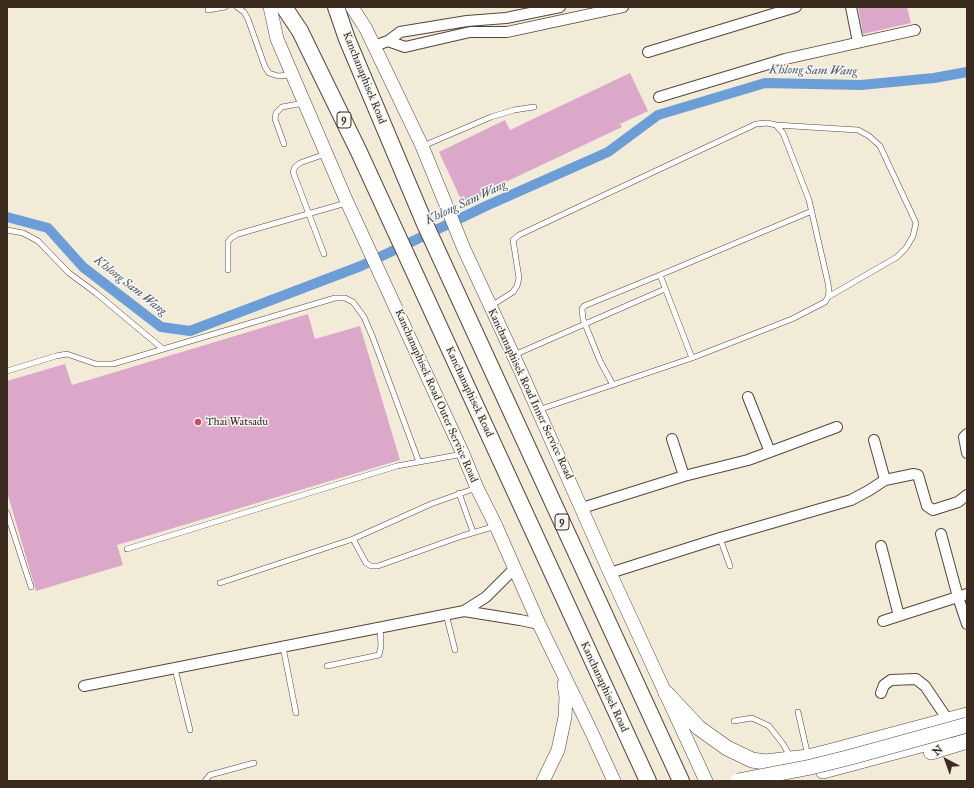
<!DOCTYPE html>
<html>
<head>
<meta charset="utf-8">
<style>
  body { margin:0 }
  #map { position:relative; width:974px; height:788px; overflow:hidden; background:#f1ebd8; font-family:"IM FELL Great Primer",serif }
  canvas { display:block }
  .frame { position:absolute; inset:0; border:8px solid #3b2a1e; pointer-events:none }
  .north { position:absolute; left:926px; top:740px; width:40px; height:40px; -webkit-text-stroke:3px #f6f6f2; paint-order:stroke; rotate:319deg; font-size:11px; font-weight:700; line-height:16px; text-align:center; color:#3b2a1e }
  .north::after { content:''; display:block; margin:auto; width:14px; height:18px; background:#3b2a1e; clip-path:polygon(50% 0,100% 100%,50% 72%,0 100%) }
</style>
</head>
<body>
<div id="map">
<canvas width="974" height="788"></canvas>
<div class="frame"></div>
<div class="north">N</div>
</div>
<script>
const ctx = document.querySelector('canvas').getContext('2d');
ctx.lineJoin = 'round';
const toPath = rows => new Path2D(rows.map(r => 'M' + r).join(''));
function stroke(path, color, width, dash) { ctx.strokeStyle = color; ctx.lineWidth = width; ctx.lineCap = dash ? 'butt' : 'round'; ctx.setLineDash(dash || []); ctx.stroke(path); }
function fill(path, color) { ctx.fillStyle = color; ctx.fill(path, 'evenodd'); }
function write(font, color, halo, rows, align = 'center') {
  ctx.font = font + ' "IM FELL Great Primer",serif'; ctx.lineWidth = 3; ctx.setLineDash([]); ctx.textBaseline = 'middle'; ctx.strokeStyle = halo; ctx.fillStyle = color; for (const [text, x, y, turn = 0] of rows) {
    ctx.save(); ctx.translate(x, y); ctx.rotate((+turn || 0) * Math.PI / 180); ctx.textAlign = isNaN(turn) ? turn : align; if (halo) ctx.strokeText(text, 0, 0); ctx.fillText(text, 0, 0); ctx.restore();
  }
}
stroke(toPath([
  [7,217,48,228,83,267,161,327,190,331,361,266,486,206,608,152,658,115,765,83,861,85,934,78,967,72]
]), '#6b9dd6', 10);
fill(toPath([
  [858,7,907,7,911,23,863,34],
  [630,73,648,111,620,124,622,127,495,187,496,190,464,206,439,152,505,120,510,130],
  [308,314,315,339,360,326,400,460,117,545,123,565,36,591,7,492,7,381,65,364,72,385]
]), '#dca8ca');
const service = toPath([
  [237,7,244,12,248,19,265,67,269,73,278,76,291,75],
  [208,10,225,7],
  [776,125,858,130,869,136,880,146,916,223,913,236,906,248,897,257,828,297],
  [284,144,275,119,276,113,282,107,304,103],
  [423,146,491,117,514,110,534,107],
  [7,230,23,233,38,241,69,273,96,293,163,349],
  [324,254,293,172,295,167,300,163,325,154],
  [228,270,228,242,231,238,238,234,346,203],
  [660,275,692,358],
  [491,306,513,292,517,286,519,278,513,240,519,235,756,124,767,123,776,125,783,133,809,200,828,283,829,291,828,297,825,302,792,319,692,358,538,410],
  [514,355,665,289],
  [7,371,56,356,67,354,96,364,113,364,335,298,345,298,353,302,364,317,373,338,419,462],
  [613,385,600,361,583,319,582,309,584,306,660,275,812,211],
  [459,493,473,532],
  [7,513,31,587],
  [720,538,730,566],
  [353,539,366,563,371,566,378,566,462,536,496,526],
  [127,549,397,466,463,454],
  [220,583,353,539,431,504,476,488],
  [446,614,455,650],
  [283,647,296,713],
  [327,666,379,655,381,646,380,627],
  [175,669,190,730],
  [798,712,808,756],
  [734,721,752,718,769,726,783,744,790,756],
  [205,781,210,775,254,763]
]);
const minor = toPath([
  [851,7,858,42],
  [388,41,405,47,470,32,507,32,623,7],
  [374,46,388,41,400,32,467,21,506,18,560,7],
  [648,52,796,7],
  [659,97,785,59,915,30],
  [748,397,770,452],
  [967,434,964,437,967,453],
  [672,439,684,476],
  [874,440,885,480],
  [582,508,684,476,748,460,837,427],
  [941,534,958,597,967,624],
  [881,546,899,616],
  [610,573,720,538,851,500,868,491,885,480,914,474,918,475,927,506,933,510,958,502,967,495],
  [464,611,486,597,514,569],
  [883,621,967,594],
  [84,686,464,611,520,620,539,624],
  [881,693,884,685,891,680,916,679,925,686,948,720]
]);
const secondary = toPath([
  [270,7,277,39,347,202,463,454,477,488,496,526,539,624,591,731,614,781],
  [352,7,366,29,422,146,464,249,521,372,610,573,706,781],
  [543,781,558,750,565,717,566,697,564,684]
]);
const primary = toPath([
  [666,693,699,728,727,748,752,760,765,762,808,757,828,752,967,715],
  [931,752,967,741],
  [823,771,943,739]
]);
const trunk = toPath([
  [284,7,300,31,359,152,648,781],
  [336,7,347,39,425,224,681,781]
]);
stroke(service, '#56473a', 6);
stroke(minor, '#56473a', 12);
stroke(secondary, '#56473a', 14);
stroke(primary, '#56473a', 16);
stroke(trunk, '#56473a', 18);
stroke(service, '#fff', 5);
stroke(minor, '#fff', 10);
stroke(secondary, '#fff', 13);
stroke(primary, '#fff', 15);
stroke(trunk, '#fff', 16);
const primaryBridge = toPath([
  [738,781,811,767,851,757,967,725]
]);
stroke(primaryBridge, '#56473a', 16, []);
stroke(primaryBridge, '#fff', 15);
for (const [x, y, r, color] of [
  [198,422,4,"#d1495b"]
]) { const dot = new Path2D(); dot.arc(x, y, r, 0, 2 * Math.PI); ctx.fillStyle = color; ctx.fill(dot); stroke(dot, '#f6f6f2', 1.5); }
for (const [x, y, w] of [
  [344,120,14],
  [562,522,14]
]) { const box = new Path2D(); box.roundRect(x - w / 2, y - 8, w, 16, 3); ctx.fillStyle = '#f6f6f2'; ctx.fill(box); stroke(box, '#3b2a1e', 1); }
write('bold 10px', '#3b2a1e', null, [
  ["9",344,120],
  ["9",562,522]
]);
write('11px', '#3b2a1e', '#f6f6f2', [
  ["Kanchanaphisek Road",364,78,68],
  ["Kanchanaphisek Road",469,392,65],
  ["Kanchanaphisek Road Inner Service Road",530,394,65],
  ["Kanchanaphisek Road Outer Service Road",436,396,66],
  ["Kanchanaphisek Road",604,687,65]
]);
write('11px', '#3b2a1e', '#f6f6f2', [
  ["Thai Watsadu",206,422]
], 'left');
write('italic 12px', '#4e5868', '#f6f6f2', [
  ["Khlong Sam Wang",813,71,1],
  ["Khlong Sam Wang",466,203,-25],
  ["Khlong Sam Wang",130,286,38]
]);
</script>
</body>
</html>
